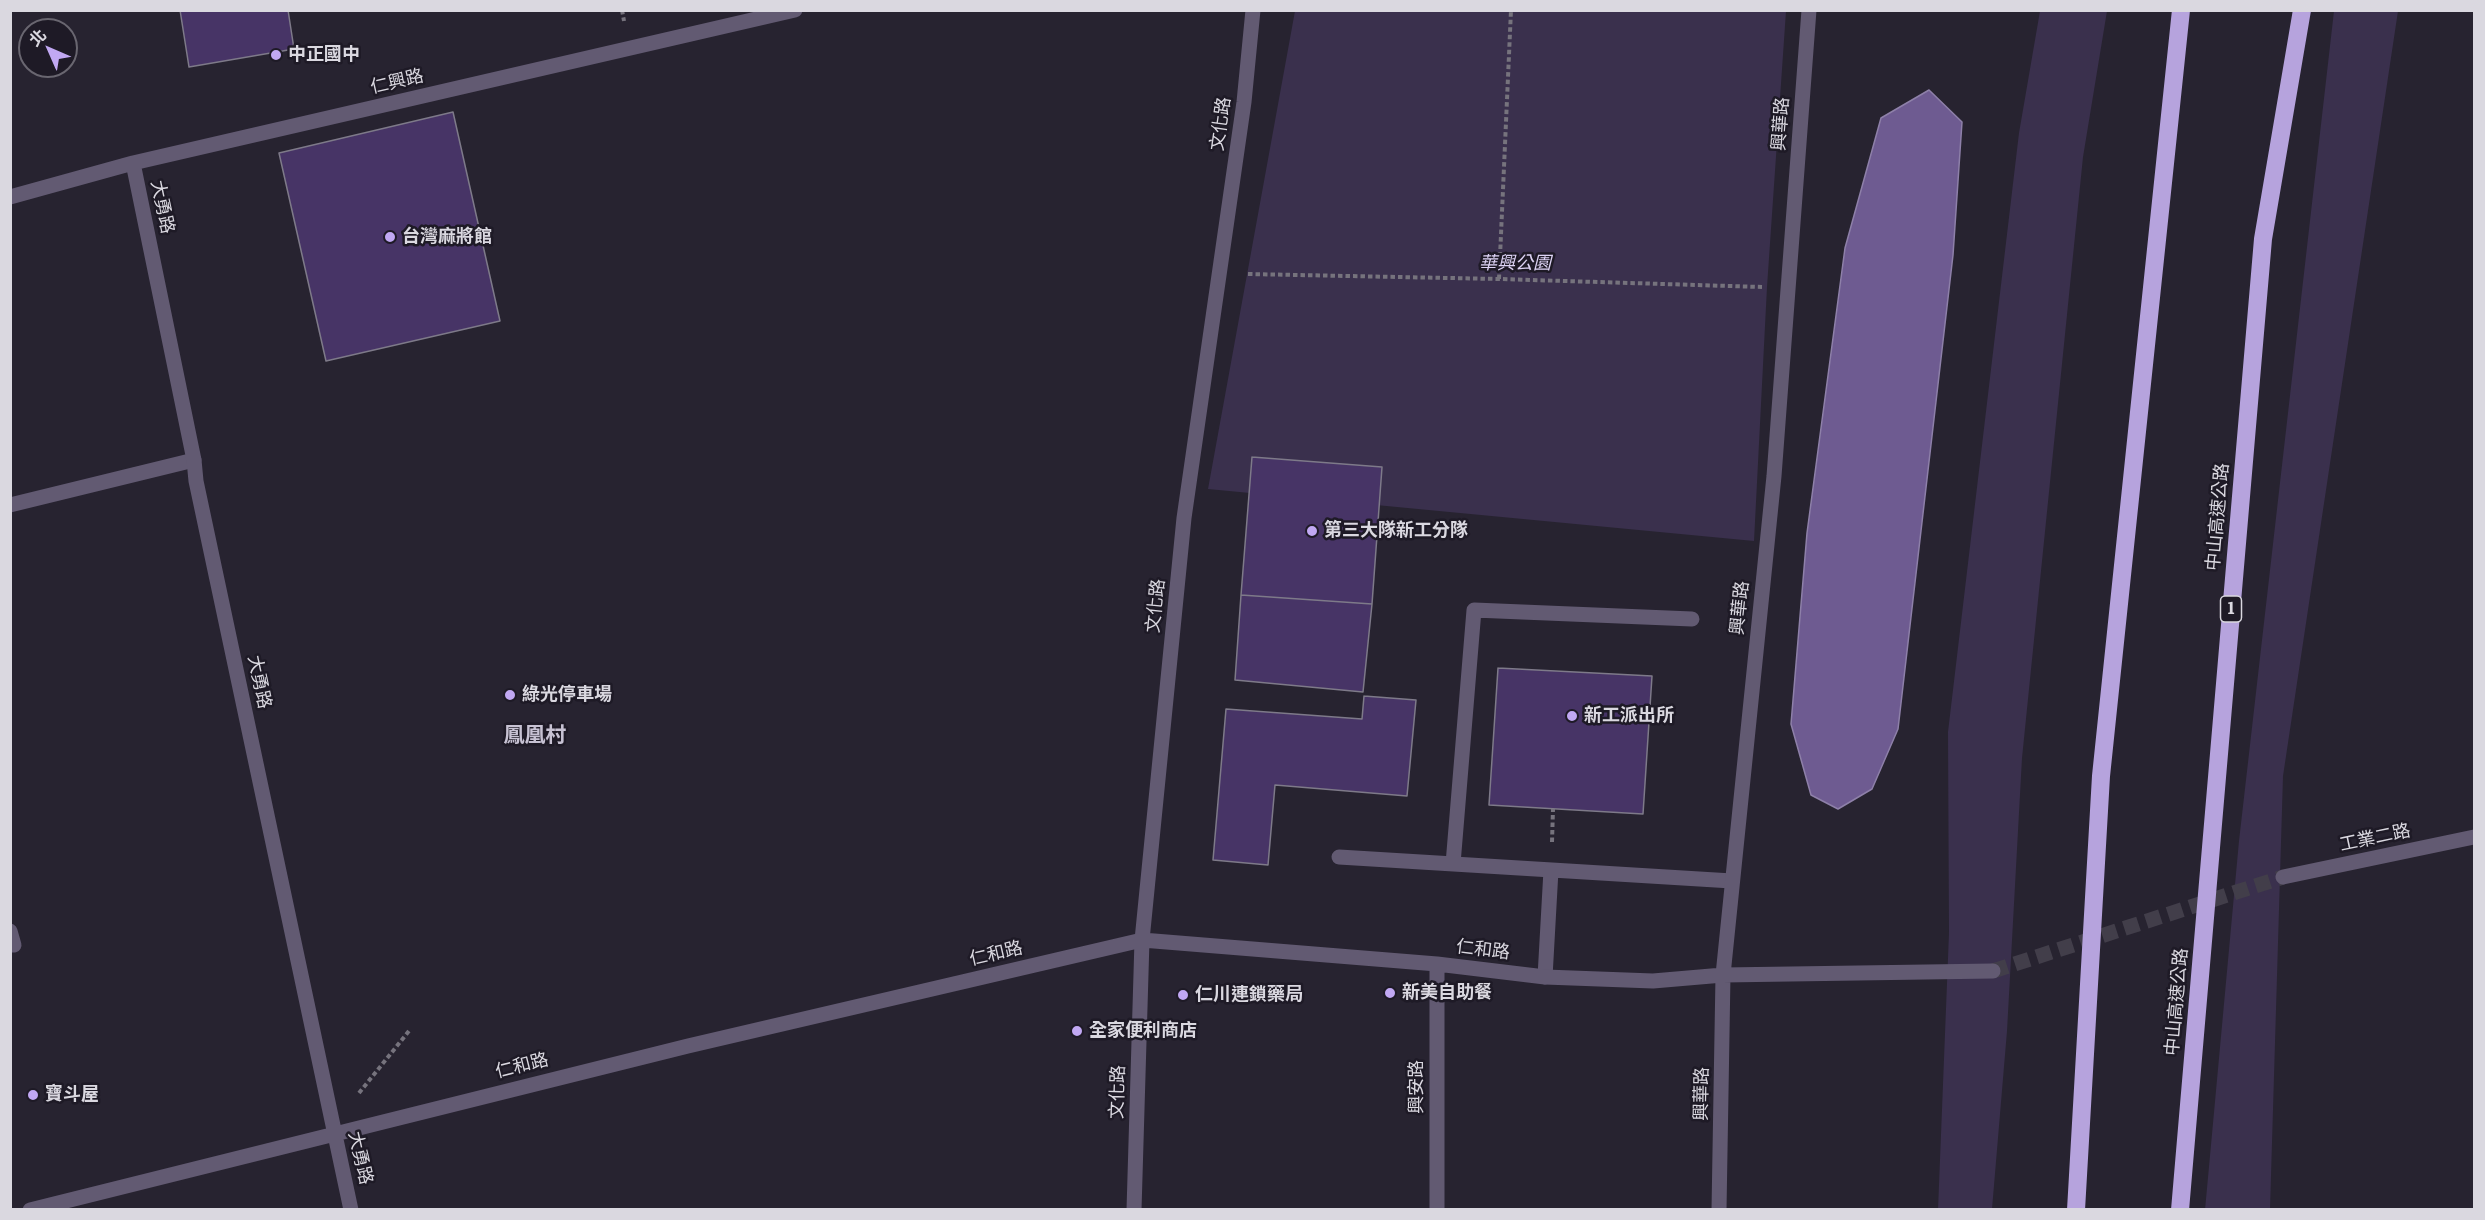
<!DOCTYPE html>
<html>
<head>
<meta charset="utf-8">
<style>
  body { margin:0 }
  #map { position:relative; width:2485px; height:1220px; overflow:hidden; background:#272330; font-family:Literata,"Noto Sans TC",serif }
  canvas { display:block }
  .frame { position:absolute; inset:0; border:12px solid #dad8e0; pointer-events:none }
  .north { position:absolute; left:18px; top:18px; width:60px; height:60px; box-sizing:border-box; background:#1e1a26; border:2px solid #696670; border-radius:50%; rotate:315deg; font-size:16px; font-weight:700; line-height:24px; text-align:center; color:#dad8e0 }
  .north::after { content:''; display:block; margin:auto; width:21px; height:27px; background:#c1a8f3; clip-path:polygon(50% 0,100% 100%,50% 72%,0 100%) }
</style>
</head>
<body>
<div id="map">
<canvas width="2485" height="1220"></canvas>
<div class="frame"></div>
<div class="north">北</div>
</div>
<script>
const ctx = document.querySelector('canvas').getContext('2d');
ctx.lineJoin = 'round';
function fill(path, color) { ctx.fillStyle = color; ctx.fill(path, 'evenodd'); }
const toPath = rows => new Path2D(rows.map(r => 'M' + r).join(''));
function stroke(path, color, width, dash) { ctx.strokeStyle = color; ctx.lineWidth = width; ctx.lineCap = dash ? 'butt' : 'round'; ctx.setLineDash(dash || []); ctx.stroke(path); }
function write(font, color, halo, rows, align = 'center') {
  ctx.font = font + ' Literata,"Noto Sans TC",serif'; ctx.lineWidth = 5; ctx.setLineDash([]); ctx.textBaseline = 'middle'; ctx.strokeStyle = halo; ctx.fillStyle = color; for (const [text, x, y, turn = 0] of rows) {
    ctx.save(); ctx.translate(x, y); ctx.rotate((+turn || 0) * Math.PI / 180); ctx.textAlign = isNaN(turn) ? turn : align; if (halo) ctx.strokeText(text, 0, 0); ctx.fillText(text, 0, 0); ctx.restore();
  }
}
fill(toPath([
  [1295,11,1786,11,1767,287,1754,541,1208,489],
  [2040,11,2107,11,2083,157,2022,758,2007,1031,1992,1209,1938,1210,1949,933,1948,732,2019,133],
  [2334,11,2398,11,2283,776,2270,1209,2205,1210,2239,841]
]), '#3a304d');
const water = toPath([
  [1929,90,1962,122,1953,255,1898,729,1872,789,1838,809,1811,795,1791,724,1807,533,1845,248,1881,118,1929,90]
]);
fill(water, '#6e5b91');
stroke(water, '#8e80a9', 1.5);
const building = toPath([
  [180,10,288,10,294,49,189,67,180,10],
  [453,112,500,321,326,361,279,153,453,112],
  [1252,457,1382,467,1372,604,1241,595,1252,457],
  [1241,595,1372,604,1363,692,1235,680,1241,595],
  [1498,668,1652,676,1643,814,1489,805,1498,668],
  [1364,696,1416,700,1407,796,1275,785,1268,865,1213,860,1226,709,1362,719,1364,696]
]);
fill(building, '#473466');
stroke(building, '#7e7a89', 1.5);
stroke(toPath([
  [1993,971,2283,877]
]), '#423e4a', 15, [15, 8]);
stroke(toPath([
  [622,10,624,21],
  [1248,274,1499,279,1762,287],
  [1499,279,1511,10],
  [1552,842,1553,809],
  [359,1093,409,1031]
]), '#76737d', 4, [4.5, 3]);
stroke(toPath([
  [10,505,194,460],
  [1339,857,1732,881],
  [1453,864,1474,610,1692,619],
  [1545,977,1551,870]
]), '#625a72', 15);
stroke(toPath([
  [133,163,194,460,196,481,351,1210],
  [10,197,133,163,795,10],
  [2283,877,2474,837],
  [10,931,14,945,10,945],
  [1437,964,1437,1210],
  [30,1210,688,1046,1142,940,1437,964,1545,977,1653,981,1723,975,1993,971],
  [1134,1210,1142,940,1184,518,1244,102,1253,10],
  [1719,1210,1723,975,1774,476,1809,10]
]), '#625a72', 15);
stroke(toPath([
  [2076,1210,2101,776,2181,10],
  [2180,1210,2263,239,2302,10]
]), '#b6a3dd', 18);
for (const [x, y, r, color] of [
  [276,55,6,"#c1a8f3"],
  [390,237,6,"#c1a8f3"],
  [1312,531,6,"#c1a8f3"],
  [510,695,6,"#c1a8f3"],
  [1572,716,6,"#c1a8f3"],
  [1390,993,6,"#c1a8f3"],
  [1183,995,6,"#c1a8f3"],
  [1077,1031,6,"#c1a8f3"],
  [33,1095,6,"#c1a8f3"]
]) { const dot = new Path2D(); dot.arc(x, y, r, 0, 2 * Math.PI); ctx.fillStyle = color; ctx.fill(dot); stroke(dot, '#1e1a26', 2); }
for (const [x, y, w] of [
  [2231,609,21]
]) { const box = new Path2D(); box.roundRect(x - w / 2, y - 13, w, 26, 4.5); ctx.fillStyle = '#1e1a26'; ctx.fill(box); stroke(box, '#dad8e0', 1.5); }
write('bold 16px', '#dad8e0', null, [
  ["1",2231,609]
]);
write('bold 18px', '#dad8e0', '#1e1a26', [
  ["中正國中",288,55],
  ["台灣麻將館",402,237],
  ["第三大隊新工分隊",1324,531],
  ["綠光停車場",522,695],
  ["新工派出所",1584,716],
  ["新美自助餐",1402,993],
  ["仁川連鎖藥局",1195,995],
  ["全家便利商店",1089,1031],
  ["寶斗屋",45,1095]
], 'left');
write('18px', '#dad8e0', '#1e1a26', [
  ["仁興路",397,82,-13],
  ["文化路",1221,124,-82],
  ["興華路",1781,124,-86],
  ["大勇路",162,207,78],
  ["中山高速公路",2218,517,-85],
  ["文化路",1156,606,-84],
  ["興華路",1740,608,-84],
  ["大勇路",259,682,78],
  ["工業二路",2375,838,-12],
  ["仁和路",1483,950,7],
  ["仁和路",996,954,-13],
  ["中山高速公路",2177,1002,-85],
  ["仁和路",522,1066,-14],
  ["興安路",1417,1087,-90],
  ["文化路",1118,1092,-88],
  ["興華路",1702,1094,-89],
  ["大勇路",360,1158,77]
]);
write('italic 18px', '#ddd3f4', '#1e1a26', [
  ["華興公園",1515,264]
]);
write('bold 21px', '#c7c2d3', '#1e1a26', [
  ["鳳凰村",535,736]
]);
</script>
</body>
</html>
